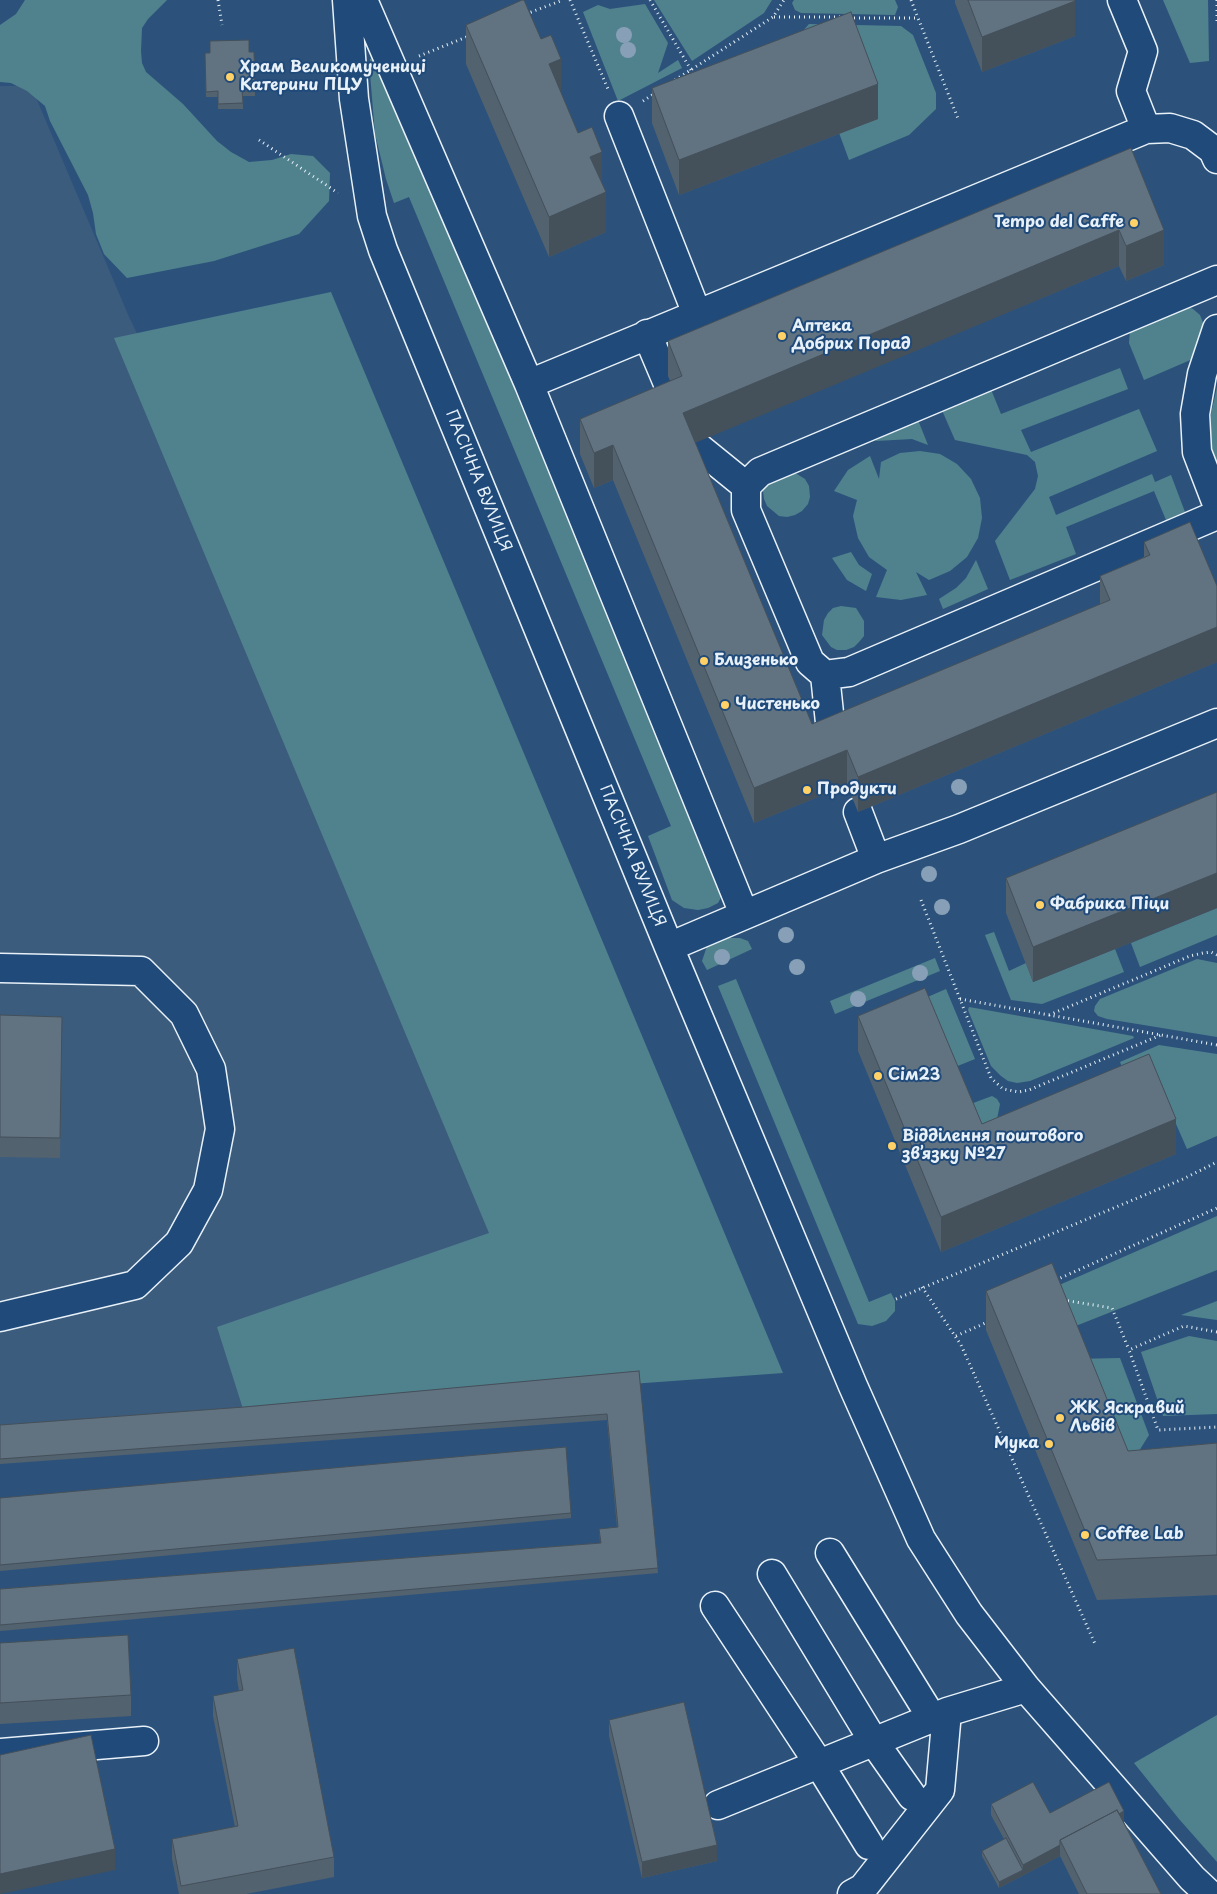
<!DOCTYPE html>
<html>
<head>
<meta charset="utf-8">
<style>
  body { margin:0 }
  canvas { display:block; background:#2c527b }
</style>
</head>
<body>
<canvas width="1217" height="1894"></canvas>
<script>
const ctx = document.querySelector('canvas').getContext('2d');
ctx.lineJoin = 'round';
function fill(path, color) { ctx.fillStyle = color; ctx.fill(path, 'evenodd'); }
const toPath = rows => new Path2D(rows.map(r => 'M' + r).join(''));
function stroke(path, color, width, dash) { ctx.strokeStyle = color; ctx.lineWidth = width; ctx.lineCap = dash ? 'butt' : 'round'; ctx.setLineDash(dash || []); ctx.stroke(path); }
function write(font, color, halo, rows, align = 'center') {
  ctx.font = font + ' "Playpen Sans",sans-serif'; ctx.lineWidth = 4; ctx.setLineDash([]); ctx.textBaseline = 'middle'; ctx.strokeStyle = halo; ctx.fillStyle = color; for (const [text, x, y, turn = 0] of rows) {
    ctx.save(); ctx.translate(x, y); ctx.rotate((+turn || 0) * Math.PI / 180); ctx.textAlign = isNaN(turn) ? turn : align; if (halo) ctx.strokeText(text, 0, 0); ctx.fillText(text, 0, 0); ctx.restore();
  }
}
fill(toPath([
  [0,86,31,86,129,317,639,1377,0,1430]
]), '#3c5c7d');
fill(toPath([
  [25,0,167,0,148,19,142,28,141,51,142,63,146,72,183,104,217,141,231,152,249,162,272,160,291,154,313,156,330,173,329,201,299,234,214,261,127,278,104,254,96,234,93,213,88,195,50,121,45,106,27,91,11,83,0,82,0,25,16,14],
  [654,0,772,0,764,13,692,61],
  [794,0,895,0,898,7,895,15,801,13,795,10,792,3],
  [1163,0,1208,0,1209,61,1190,63],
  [645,4,668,43,658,73,678,60,682,68,618,101,583,12,598,5,610,9],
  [809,24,901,26,913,35,936,93,936,109,909,135,849,160,802,32],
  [376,57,727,886,718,903,708,908,698,910,684,908,672,900,648,836,671,826,409,197,394,203,386,179,375,134,370,73,370,59],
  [331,292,783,1373,244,1412,217,1327,489,1233,114,338],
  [1184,305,1193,309,1200,315,1207,333,1195,358,1144,380,1129,343,1130,330],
  [1120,368,1128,389,1021,430,1031,452,1139,409,1157,451,1049,497,1056,515,1152,474,1155,482,1171,475,1185,512,1166,520,1154,491,1066,527,1076,554,1010,580,995,541,1035,489,1038,476,1035,462,1027,455,955,440,941,408,990,387,1001,414],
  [1217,387,1217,474,1209,455,1208,427],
  [916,415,928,445,912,439,876,441,873,433],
  [920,451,940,454,957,464,971,479,980,498,982,518,978,538,967,557,950,571,929,580,916,572,927,595,901,600,876,597,887,570,869,557,858,538,853,516,857,500,834,491,848,470,870,456,879,479,881,462,900,453],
  [792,471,805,479,809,486,810,497,808,504,802,511,795,515,787,517,779,516,767,506,764,499,763,491,766,483],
  [851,552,859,565,872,574,866,591,847,580,832,558],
  [976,560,988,589,943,609,939,599,956,588,966,578],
  [841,606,856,608,864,621,864,636,859,642,854,647,846,650,837,650,831,647,822,635,824,620,828,613,833,608],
  [1217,908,1217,935,1140,967,1131,943],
  [994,932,1009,971,1026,963,1033,982,1115,949,1124,972,1042,1004,1011,1000,985,935],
  [719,938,740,938,748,941,752,949,707,970,702,961,707,946],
  [935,958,940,971,835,1014,830,1001],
  [1197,959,1217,963,1217,1037,1107,1019,1098,1016,1094,1011,1095,1006,1100,999],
  [736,979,869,1302,891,1293,895,1301,895,1311,886,1321,872,1326,858,1324,718,986],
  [946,989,975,1059,945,1071,916,1002],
  [969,1007,1133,1036,1134,1038,1030,1081,1017,1083,1008,1081,1001,1076,991,1066,968,1010],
  [1159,1045,1217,1054,1217,1136,1187,1149,1159,1085,1134,1095,1120,1062],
  [992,1096,997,1099,1000,1104,991,1149,960,1108],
  [1217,1216,1217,1270,1063,1331,1057,1286],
  [1217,1301,1217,1320,1181,1315],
  [1189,1336,1217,1341,1217,1414,1163,1416,1141,1352],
  [1120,1358,1149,1435,1122,1478,1074,1359],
  [1217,1715,1217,1862,1179,1819,1134,1763]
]), '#50828e');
const minor = toPath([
  [347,0,354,99,372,216,383,250,669,947,853,1386,921,1539,969,1614,1026,1688,1192,1878,1209,1894],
  [363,0,529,384,744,914],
  [1122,0,1143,51,1131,91,1146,129],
  [619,116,697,314],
  [1217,280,760,472,746,486,746,510,810,662,825,675,849,672,1217,515],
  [1217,329,1202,374,1195,414,1197,452,1217,504],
  [647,334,680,412],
  [529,384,1146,129,1170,128,1193,135,1213,150,1217,159],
  [693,443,746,486],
  [825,675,833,751],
  [858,812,876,859],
  [669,947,876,859,959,829,1217,723],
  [0,968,141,971,184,1014,211,1069,220,1129,208,1190,179,1243,135,1285,0,1317],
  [830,1553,932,1718],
  [772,1574,874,1742,912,1796],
  [715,1606,819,1764,869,1845],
  [0,1753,144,1741],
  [718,1805,947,1712],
  [852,1894,863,1888,940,1790,947,1712,1026,1688]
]);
stroke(minor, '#e8f1f8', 31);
stroke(toPath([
  [218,0,222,25],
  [570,0,608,89],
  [650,0,691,70],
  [911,0,918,18],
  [1217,0,1217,21],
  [526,14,563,0],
  [774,17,840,17],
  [849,18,918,18,959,121],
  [419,56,469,36],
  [675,80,773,17,784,0],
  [643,101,655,93],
  [259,140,338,193],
  [921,900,991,1078,1003,1089,1019,1092,1029,1090,1161,1035],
  [960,999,1217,1045],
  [1049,1015,1190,956,1203,953,1211,952,1217,955],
  [1056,1280,1217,1208],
  [922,1287,961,1345,1096,1646],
  [896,1299,1183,1179,1217,1162],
  [1063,1300,1112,1308,1129,1350],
  [1217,1332,1184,1326,1129,1350,1158,1430,1217,1427],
  [956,1336,990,1321]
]), '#e8f1f8', 3, [1, 4]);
stroke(minor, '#1f4a7a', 28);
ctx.fillStyle = '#87a0b7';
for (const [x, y] of [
  [624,35],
  [628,50],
  [959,787],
  [929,874],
  [942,907],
  [786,935],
  [722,957],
  [797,967],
  [920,973],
  [858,999]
]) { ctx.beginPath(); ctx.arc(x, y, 8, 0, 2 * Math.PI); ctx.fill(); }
fill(toPath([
  [955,0,1075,0,1075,36,982,72,955,3],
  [466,25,561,93,578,133,602,185,606,232,549,257,466,64],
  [254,52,255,96,243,96,243,109,218,109,218,97,206,97,205,53],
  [652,88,878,119,679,195,652,123],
  [1131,148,1164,265,1126,281,1119,266,695,442,812,724,1100,605,1100,576,1144,557,1144,542,1217,586,1217,662,858,812,847,785,754,823,613,480,594,488,580,454,580,419,670,381,668,376,668,341],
  [1217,792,1217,908,1033,982,1006,913,1006,878],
  [0,1015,62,1037,60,1158,0,1157],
  [858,1016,982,1124,1176,1154,941,1252,858,1051],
  [986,1291,1128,1451,1217,1443,1217,1595,1097,1600,986,1330],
  [639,1371,658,1573,0,1631,0,1589,600,1543,599,1529,617,1527,607,1420,0,1464,0,1425,244,1407],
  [0,1498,571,1513,571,1518,0,1571],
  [0,1643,131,1695,131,1716,0,1724],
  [237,1659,334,1857,334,1877,246,1894,179,1894,172,1859,172,1839,235,1827,213,1716,213,1696,239,1691,237,1679],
  [609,1720,717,1861,642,1878,609,1736],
  [991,1804,1050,1813,1124,1822,1161,1894,1079,1894,1060,1856,999,1888,982,1856,982,1851,1004,1839,991,1815]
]), '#53626f');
fill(toPath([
  [1075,1,1075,36,982,72,982,37],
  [561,59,561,98,549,64],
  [878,84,878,119,679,195,679,160],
  [602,152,602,191,590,157],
  [606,192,606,232,549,257,549,217],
  [1119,230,1119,266,683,448,683,413],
  [1164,230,1164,265,1126,281,1126,246],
  [613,445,613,480,594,488,594,453],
  [1217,627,1217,662,858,812,858,777],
  [847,750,847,785,754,823,754,788],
  [1217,873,1217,908,1033,982,1033,947],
  [1176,1119,1176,1154,941,1252,941,1217],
  [1124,1811,1124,1822,1062,1844],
  [717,1845,717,1861,642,1878,642,1862],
  [1060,1845,1060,1856,999,1888,999,1882,1023,1870,1023,1865],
  [115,1849,115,1870,0,1894,0,1874]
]), '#44505a');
const building = toPath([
  [522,0,524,0,541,39,551,35,561,59,549,64,578,133,592,127,602,152,590,157,606,192,549,217,466,25,522,0],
  [968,0,1075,0,1075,1,982,37,968,0],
  [851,12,878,84,679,160,652,88,851,12],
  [249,40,249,52,254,52,255,91,242,91,243,103,218,104,218,91,206,92,205,53,210,53,210,41,249,40],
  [1131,148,1164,230,1126,246,1119,230,683,413,812,724,1110,600,1100,576,1150,555,1144,542,1190,522,1217,586,1217,627,858,777,847,750,754,788,613,445,594,453,580,419,682,376,668,341,1131,148],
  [1217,792,1217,873,1033,947,1006,878,1217,792],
  [925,988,982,1124,1149,1054,1176,1119,941,1217,858,1016,925,988],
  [0,1015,62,1017,60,1138,0,1137,0,1015],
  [1052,1263,1128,1451,1217,1443,1217,1555,1097,1560,986,1291,1052,1263],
  [639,1371,658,1568,0,1625,0,1589,601,1543,599,1529,618,1527,607,1414,0,1459,0,1425,244,1407,639,1371],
  [566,1447,571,1513,0,1565,0,1498,566,1447],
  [128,1635,131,1695,0,1703,0,1643,128,1635],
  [294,1648,334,1857,181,1886,172,1839,238,1826,213,1696,243,1690,237,1659,294,1648],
  [684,1702,717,1845,642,1862,609,1720,684,1702],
  [91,1735,115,1849,0,1874,0,1755,91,1735],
  [1033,1782,1050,1813,1109,1782,1124,1811,1119,1814,1117,1810,1060,1840,1060,1845,1023,1865,991,1804,1033,1782],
  [1117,1810,1161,1894,1087,1894,1060,1840,1117,1810],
  [1006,1838,1023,1870,999,1882,982,1851,1006,1838]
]);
fill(building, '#617281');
stroke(building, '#44505a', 1);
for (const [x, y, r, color] of [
  [230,77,5,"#ffd166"],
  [1134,223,5,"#ffd166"],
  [782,336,5,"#ffd166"],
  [704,661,5,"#ffd166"],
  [725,705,5,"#ffd166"],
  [807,790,5,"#ffd166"],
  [1040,905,5,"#ffd166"],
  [878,1076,5,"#ffd166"],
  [892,1146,5,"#ffd166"],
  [1060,1418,5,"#ffd166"],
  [1049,1444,5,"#ffd166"],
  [1085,1535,5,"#ffd166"]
]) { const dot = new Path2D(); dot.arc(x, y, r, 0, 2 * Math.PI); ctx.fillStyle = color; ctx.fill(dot); stroke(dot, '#1f4a7a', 2); }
write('bold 16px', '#e8f1f8', '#1f4a7a', [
  ["Храм Великомучениці",240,68],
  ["Катерини ПЦУ",240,86],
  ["Tempo del Caffe",1124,223,"right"],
  ["Аптека",792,327],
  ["Добрих Порад",792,345],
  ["Близенько",714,661],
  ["Чистенько",735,705],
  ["Продукти",817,790],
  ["Фабрика Піци",1050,905],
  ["Сім23",888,1076],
  ["Відділення поштового",902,1137],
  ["зв’язку №27",902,1155],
  ["ЖК Яскравий",1070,1409],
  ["Львів",1070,1427],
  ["Мука",1039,1444,"right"],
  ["Coffee Lab",1095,1535]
], 'left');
write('16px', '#e8f1f8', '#1f4a7a', [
  ["ПАСІЧНА ВУЛИЦЯ",478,481,68],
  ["ПАСІЧНА ВУЛИЦЯ",632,856,68]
]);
</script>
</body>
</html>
